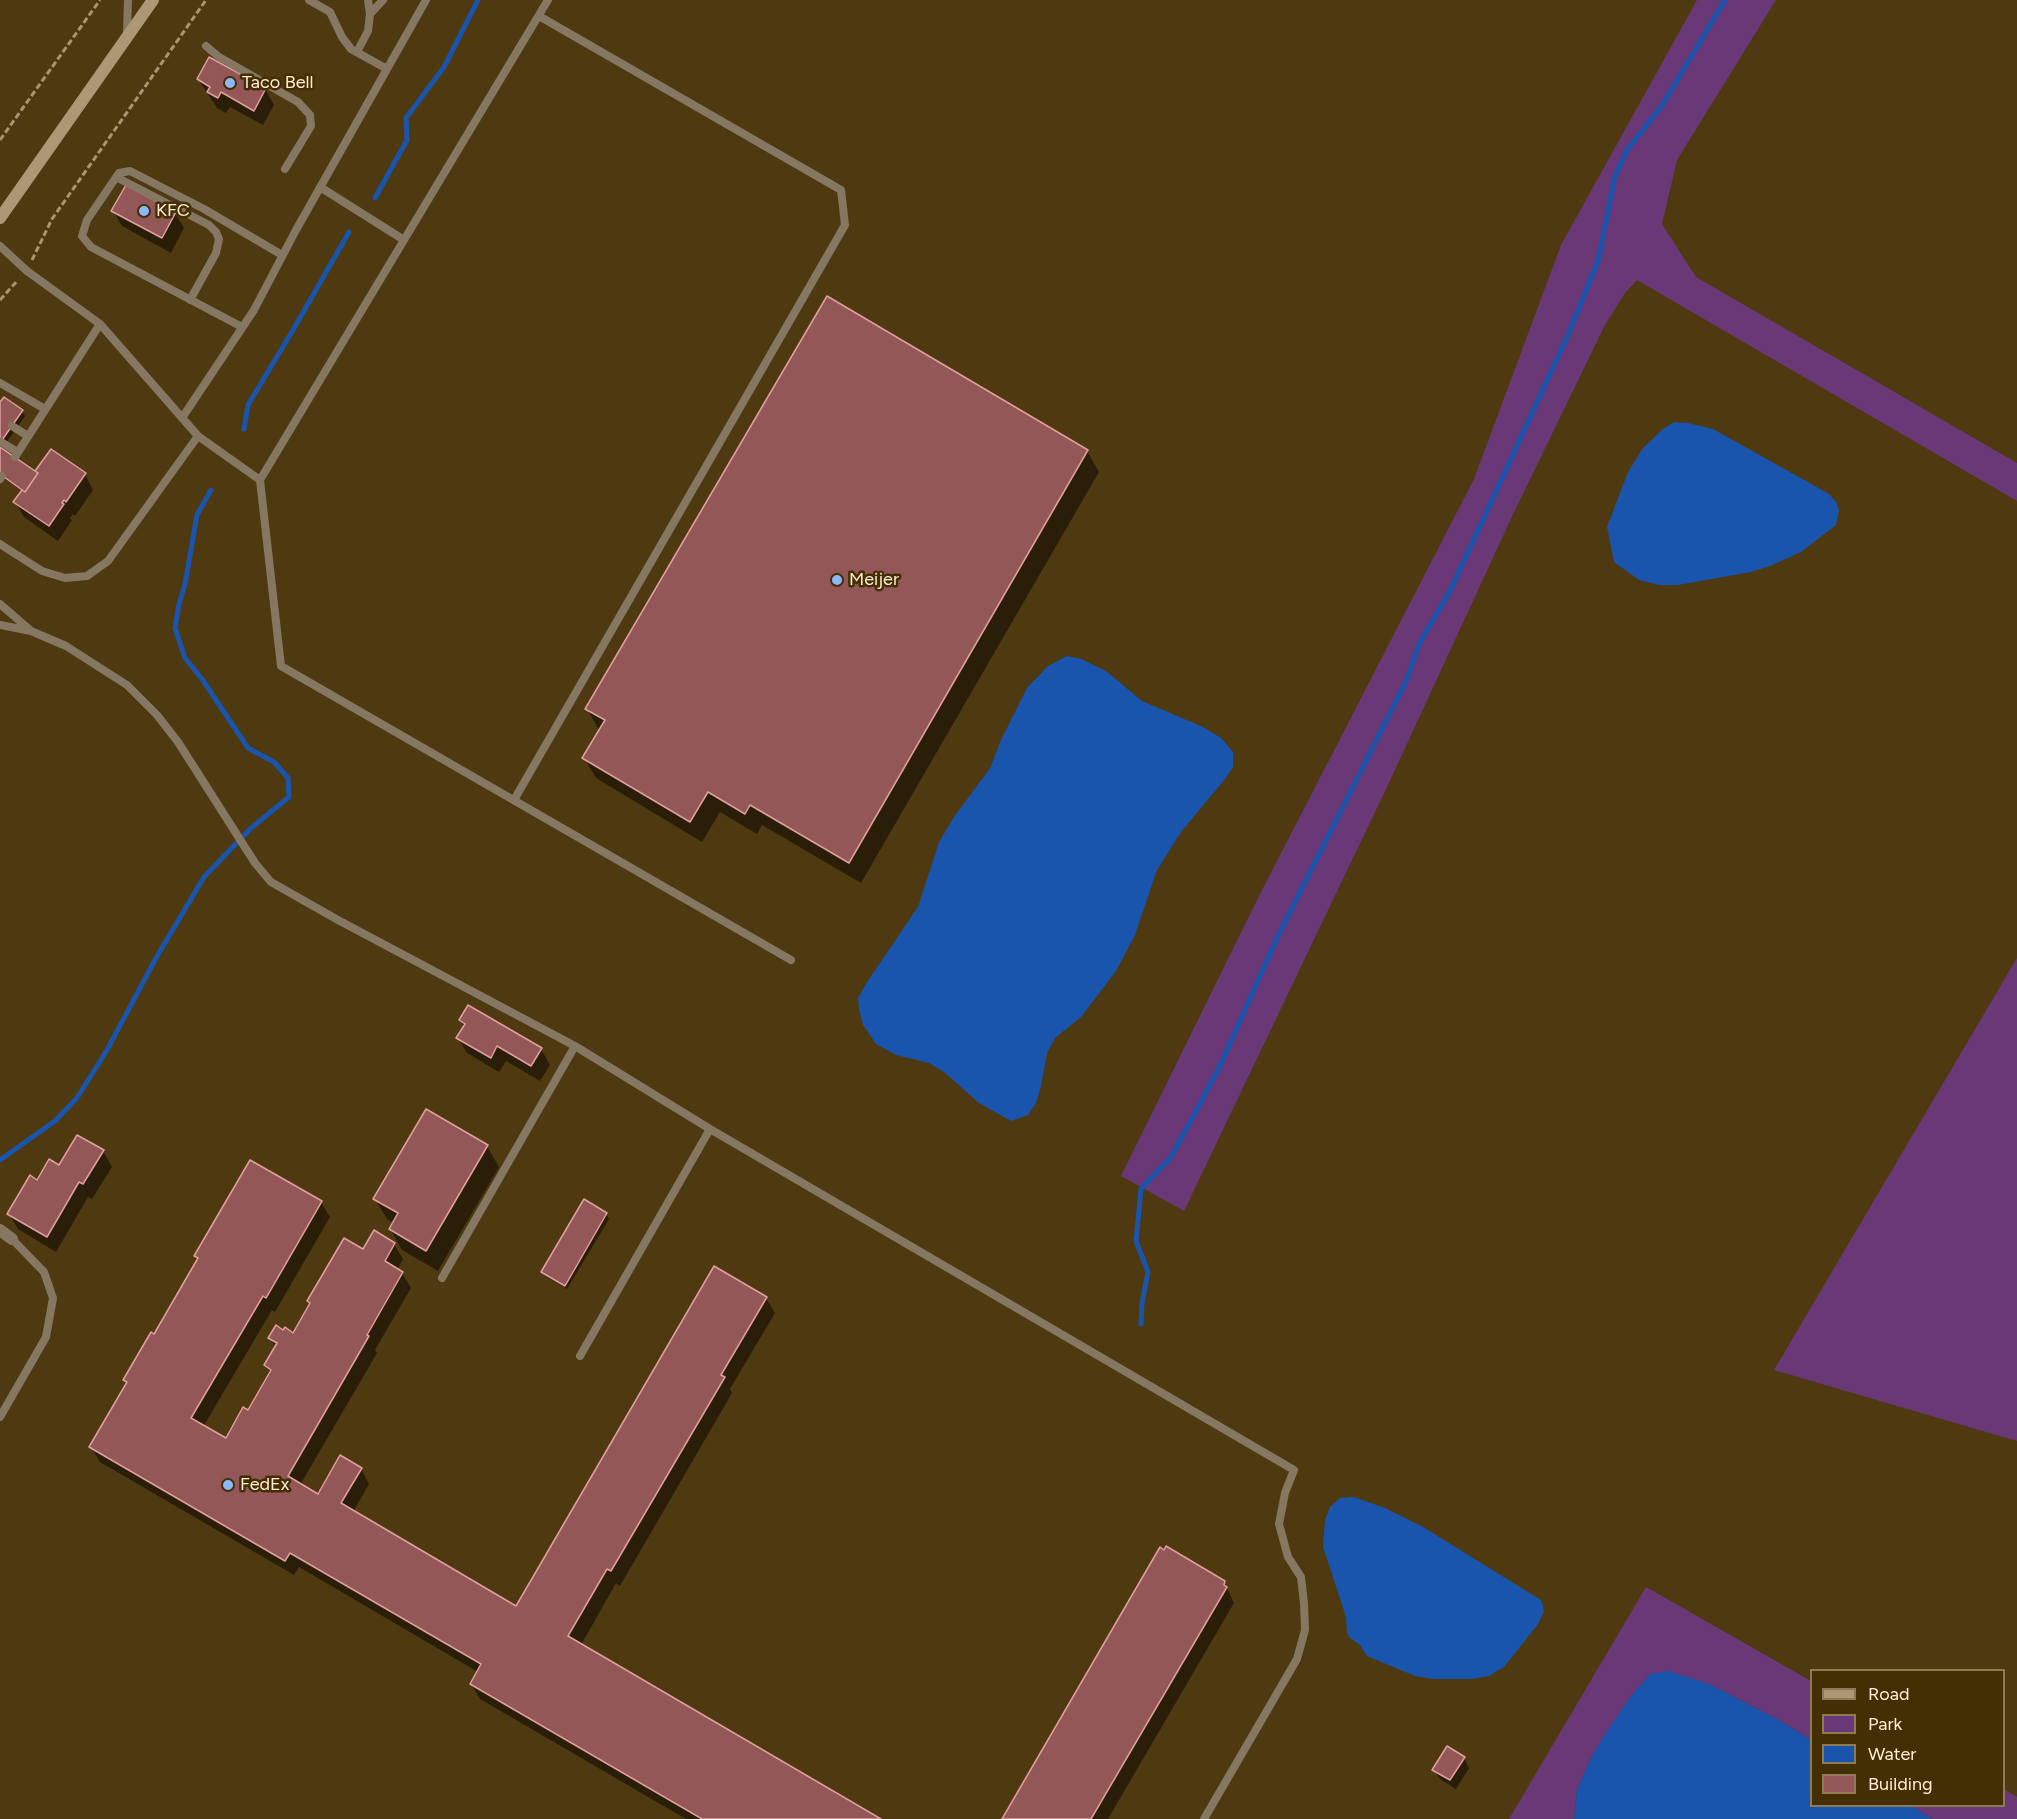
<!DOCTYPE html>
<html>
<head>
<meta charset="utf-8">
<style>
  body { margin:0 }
  #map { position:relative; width:2017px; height:1819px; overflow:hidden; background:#4f3910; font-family:Figtree,sans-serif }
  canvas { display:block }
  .legend { position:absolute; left:1810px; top:1669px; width:195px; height:138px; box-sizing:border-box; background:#442e03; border:2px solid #8f7a56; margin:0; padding:8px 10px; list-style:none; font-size:18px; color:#ffedd3 }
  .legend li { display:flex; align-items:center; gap:12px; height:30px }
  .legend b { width:30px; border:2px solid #8f7a56 }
</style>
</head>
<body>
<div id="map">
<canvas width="2017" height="1819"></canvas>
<ul class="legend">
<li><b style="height:8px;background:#ad9775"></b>Road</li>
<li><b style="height:16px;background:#6a3877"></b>Park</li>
<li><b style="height:16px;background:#1955ac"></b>Water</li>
<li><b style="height:16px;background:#935758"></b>Building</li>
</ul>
</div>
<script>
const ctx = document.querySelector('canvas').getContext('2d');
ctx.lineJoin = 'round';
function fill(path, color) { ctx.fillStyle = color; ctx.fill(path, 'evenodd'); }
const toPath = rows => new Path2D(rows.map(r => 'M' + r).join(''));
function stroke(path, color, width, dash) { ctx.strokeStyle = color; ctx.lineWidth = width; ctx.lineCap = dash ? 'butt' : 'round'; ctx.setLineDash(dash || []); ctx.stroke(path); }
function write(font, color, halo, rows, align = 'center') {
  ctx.font = font + ' Figtree,sans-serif'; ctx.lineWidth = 5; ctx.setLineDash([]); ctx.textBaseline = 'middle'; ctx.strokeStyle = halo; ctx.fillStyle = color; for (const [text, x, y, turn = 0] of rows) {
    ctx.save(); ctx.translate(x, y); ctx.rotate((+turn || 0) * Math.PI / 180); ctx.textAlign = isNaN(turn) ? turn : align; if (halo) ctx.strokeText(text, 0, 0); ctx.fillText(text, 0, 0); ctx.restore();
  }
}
fill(toPath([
  [1697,0,1776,0,1677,160,1662,224,1696,277,2017,463,2017,501,1637,280,1625,293,1605,325,1516,508,1387,787,1184,1211,1121,1176,1261,892,1474,479,1561,245],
  [2017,958,2017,1441,1774,1370],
  [1646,1587,1811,1681,1811,1740,1779,1720,1709,1684,1650,1674,1631,1696,1593,1754,1577,1789,1574,1819,1509,1819],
  [2004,1789,2017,1797,2017,1819,1932,1819,1912,1806,2004,1806]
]), '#6a3877');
fill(toPath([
  [1674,422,1688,423,1713,429,1829,494,1836,502,1839,510,1836,525,1801,552,1770,566,1751,572,1678,585,1659,585,1639,580,1614,562,1607,527,1628,472,1643,448,1663,429],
  [1067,656,1081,659,1106,671,1142,701,1203,727,1221,738,1233,752,1233,767,1225,779,1181,832,1157,870,1135,935,1116,971,1081,1017,1055,1038,1047,1053,1041,1086,1036,1103,1028,1115,1011,1121,979,1103,944,1072,929,1063,896,1055,876,1044,863,1025,859,1010,858,998,867,982,918,907,939,842,954,817,990,768,1001,740,1027,688,1048,666],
  [1354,1497,1385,1508,1423,1527,1541,1600,1544,1611,1538,1624,1504,1667,1489,1676,1472,1679,1433,1679,1415,1676,1367,1656,1360,1645,1350,1638,1347,1633,1346,1617,1323,1547,1325,1520,1330,1507,1340,1498],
  [1668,1671,1709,1684,1779,1720,1811,1740,1812,1806,1912,1806,1932,1819,1574,1819,1577,1789,1593,1754,1609,1728,1631,1696,1650,1674]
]), '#1955ac');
fill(toPath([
  [210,59,265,89,274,105,263,125,230,107,226,113,217,108,198,79],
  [113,211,175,213,184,228,171,253,122,226],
  [0,405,22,411,25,416,1,450,40,477,85,474,93,490,75,516,73,514,70,518,72,520,58,541,24,517,15,502,23,491,0,476],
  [1087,451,1099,472,861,883,762,825,757,834,720,812,702,842,596,778,584,758,599,730,587,709],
  [460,1020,541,1049,550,1065,540,1081,506,1061,499,1072,467,1053,458,1038,464,1027],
  [487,1146,499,1167,438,1271,402,1250,390,1229,394,1223,387,1219,375,1199],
  [103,1151,112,1167,92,1199,88,1197,56,1252,18,1229,9,1214,59,1167],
  [321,1202,330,1217,275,1312,272,1310,203,1427,226,1441,249,1412,271,1374,266,1365,276,1348,270,1338,294,1335,311,1305,309,1301,364,1251,394,1244,403,1259,397,1270,402,1273,411,1288,375,1350,377,1353,300,1485,318,1496,361,1469,369,1484,353,1512,516,1608,766,1298,775,1313,730,1389,732,1393,620,1586,616,1583,581,1645,878,1819,686,1819,480,1699,471,1684,478,1672,299,1567,294,1575,100,1462,91,1447,127,1385,125,1380,155,1336,198,1261,195,1256],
  [606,1214,609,1219,567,1289,545,1276,543,1272],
  [1224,1582,1234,1603,1108,1819,1004,1819],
  [1464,1758,1469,1768,1456,1789,1440,1779,1434,1770]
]), '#0007');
stroke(toPath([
  [375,198,407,140,406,118,444,67,478,0],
  [244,429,248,405,293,330,349,232],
  [0,1160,55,1121,77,1098,107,1050,156,958,204,877,251,828,289,797,288,778,274,762,248,748,202,679,185,658,175,628,179,604,185,584,197,515,211,490],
  [1141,1324,1142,1303,1148,1272,1136,1241,1141,1189,1171,1157,1218,1070,1277,938,1406,681,1420,642,1450,591,1568,335,1598,261,1615,176,1627,150,1661,107,1725,0]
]), '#1955ac', 5);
const building = toPath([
  [209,57,266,88,254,111,221,92,218,98,207,92,210,87,197,79,209,57],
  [126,185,176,212,162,238,111,211,126,185],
  [827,296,1088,450,849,863,750,805,745,814,708,792,690,822,582,758,605,720,585,709,827,296],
  [4,397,23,410,0,443,0,402,4,397],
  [0,447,38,473,25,492,0,474,0,447],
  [51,449,86,473,66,502,64,500,62,503,64,504,49,526,13,502,22,490,25,492,38,473,35,471,51,449],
  [468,1005,542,1048,531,1066,497,1046,491,1058,456,1038,465,1024,459,1020,468,1005],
  [426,1109,488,1145,426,1251,389,1229,398,1213,373,1199,426,1109],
  [77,1135,104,1150,83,1184,79,1182,47,1237,7,1214,30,1175,37,1180,49,1159,59,1165,77,1135],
  [250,1160,322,1201,266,1298,263,1296,191,1418,226,1438,243,1407,248,1410,271,1370,264,1365,277,1343,268,1338,276,1325,283,1330,285,1327,293,1333,310,1303,307,1301,344,1238,363,1249,374,1230,395,1243,385,1261,403,1272,367,1335,369,1336,288,1476,318,1494,340,1455,362,1468,341,1503,516,1606,714,1266,767,1297,721,1375,725,1377,611,1571,607,1569,568,1636,881,1819,702,1819,470,1684,481,1664,290,1553,285,1561,89,1447,127,1382,123,1380,151,1332,154,1334,198,1258,194,1256,250,1160],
  [584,1199,607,1213,565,1286,541,1272,584,1199],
  [1166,1546,1225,1581,1224,1585,1227,1587,1091,1819,1002,1819,1160,1547,1164,1550,1166,1546],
  [1447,1746,1465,1757,1450,1780,1432,1770,1447,1746]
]);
fill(building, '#935758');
stroke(building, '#e19f9f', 1.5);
stroke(toPath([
  [0,140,100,0],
  [32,260,52,219,206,0],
  [0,300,18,280]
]), '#a99574', 3, [6, 3]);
stroke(toPath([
  [309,0,330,12,342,37,351,49,387,69],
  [370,14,383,0],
  [127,34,128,0],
  [206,46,219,57,298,102,310,115,311,126,285,169],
  [357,52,368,31,370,14,368,0],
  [116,177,209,225,216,232,219,239,216,253,190,300],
  [320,187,404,240],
  [0,246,27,271,100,324,198,436,260,480,281,666,791,960],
  [242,327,91,247,82,236,87,220,119,173,130,171,204,209,282,255],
  [0,383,45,409],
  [182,418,254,310,296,230,426,0],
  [12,426,28,436],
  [1,442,17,452],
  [15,457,100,324],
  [0,479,2,476],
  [260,480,548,0],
  [0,544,42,571,65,578,87,576,108,561,198,436],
  [0,604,30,630],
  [0,625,31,631,66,646,127,685,157,715,178,742,255,863,271,882,338,920,575,1046,710,1129,1294,1470,1285,1493,1279,1524,1288,1557,1301,1577,1304,1603,1305,1630,1297,1659,1204,1819],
  [514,800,845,225,841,190,539,16],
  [442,1278,575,1046],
  [580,1356,710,1129],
  [0,1417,46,1337,53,1298,44,1272,12,1239]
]), '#857762', 8);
stroke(toPath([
  [0,1230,12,1239]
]), '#857762', 12);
stroke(toPath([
  [0,218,153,0]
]), '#ad9775', 12);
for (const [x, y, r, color] of [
  [230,83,6,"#8db9fc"],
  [144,211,6,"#8db9fc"],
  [837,580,6,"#8db9fc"],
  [228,1485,6,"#8db9fc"]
]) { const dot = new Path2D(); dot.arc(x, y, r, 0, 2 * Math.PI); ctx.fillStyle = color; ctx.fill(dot); stroke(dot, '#442e03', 2); }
write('18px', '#ffedd3', '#442e03', [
  ["Taco Bell",242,83],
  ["KFC",156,211],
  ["Meijer",849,580],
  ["FedEx",240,1485]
], 'left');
</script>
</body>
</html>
